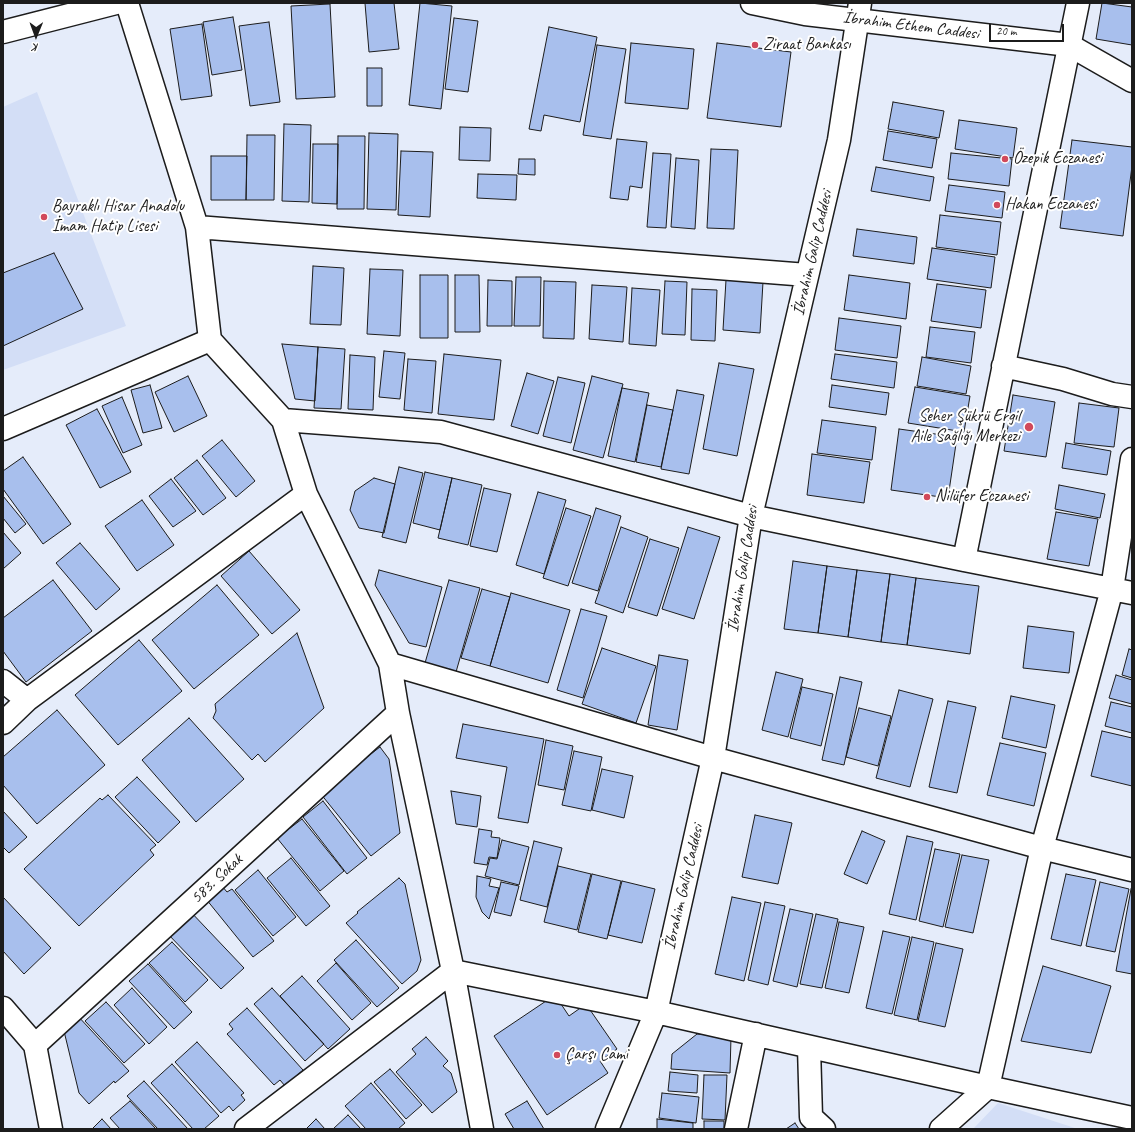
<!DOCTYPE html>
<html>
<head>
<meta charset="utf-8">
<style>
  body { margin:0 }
  #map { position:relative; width:1135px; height:1132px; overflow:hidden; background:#e5ecfa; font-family:Caveat,sans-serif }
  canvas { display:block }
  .frame { position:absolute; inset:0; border:4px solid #1c1c1c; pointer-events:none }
  .north { position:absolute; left:16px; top:16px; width:40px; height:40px; -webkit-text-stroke:3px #fff; paint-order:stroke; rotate:181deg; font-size:11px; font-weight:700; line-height:16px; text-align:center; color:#1c1c1c }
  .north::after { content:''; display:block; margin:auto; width:14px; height:18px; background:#1c1c1c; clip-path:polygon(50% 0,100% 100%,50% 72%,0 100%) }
  .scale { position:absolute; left:989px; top:24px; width:75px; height:18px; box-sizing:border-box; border:2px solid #1c1c1c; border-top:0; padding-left:5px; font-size:12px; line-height:14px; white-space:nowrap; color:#1c1c1c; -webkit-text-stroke:3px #fff; paint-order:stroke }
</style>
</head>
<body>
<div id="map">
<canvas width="1135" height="1132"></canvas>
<div class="frame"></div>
<div class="north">K</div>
<div class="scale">20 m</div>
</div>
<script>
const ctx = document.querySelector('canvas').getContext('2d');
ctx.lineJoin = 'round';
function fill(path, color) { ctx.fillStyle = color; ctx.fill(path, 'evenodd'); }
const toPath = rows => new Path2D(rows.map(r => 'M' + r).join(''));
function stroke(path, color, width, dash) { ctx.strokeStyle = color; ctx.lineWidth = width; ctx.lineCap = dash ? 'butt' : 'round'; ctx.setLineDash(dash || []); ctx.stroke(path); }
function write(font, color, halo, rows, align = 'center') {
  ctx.font = font + ' Caveat,sans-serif'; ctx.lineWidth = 4; ctx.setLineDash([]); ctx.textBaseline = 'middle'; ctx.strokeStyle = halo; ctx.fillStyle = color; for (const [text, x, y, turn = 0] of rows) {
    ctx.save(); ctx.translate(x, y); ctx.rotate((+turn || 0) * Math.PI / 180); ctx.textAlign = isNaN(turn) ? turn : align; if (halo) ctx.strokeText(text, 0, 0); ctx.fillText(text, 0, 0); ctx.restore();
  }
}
fill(toPath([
  [37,92,126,326,3,370,3,107],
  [998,1103,1078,1129,973,1129]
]), '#d3def6');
const building = toPath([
  [365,3,394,3,399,49,369,52,365,3],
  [420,3,452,6,441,109,409,105,420,3],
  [1102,3,1132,7,1132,45,1096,39,1102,3],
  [330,4,335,97,296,99,291,6,330,4],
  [233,17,242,70,212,75,203,22,233,17],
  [454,18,478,21,468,92,445,89,454,18],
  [269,22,280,102,250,106,239,26,269,22],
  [202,24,212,96,181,100,170,29,202,24],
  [549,27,597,37,580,122,544,115,541,131,529,129,549,27],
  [631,43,694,49,688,109,625,103,631,43],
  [717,43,791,52,781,127,707,118,717,43],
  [597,45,626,49,611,139,583,135,597,45],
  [367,68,382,68,382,106,367,106,367,68],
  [893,102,944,111,939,138,888,129,893,102],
  [959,120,1017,128,1013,158,955,149,959,120],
  [284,124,311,125,309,202,282,201,284,124],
  [460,127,491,128,490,161,459,160,460,127],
  [888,131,937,139,932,168,883,160,888,131],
  [369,133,398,134,396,210,367,209,369,133],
  [247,135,275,135,274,200,246,200,247,135],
  [338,136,365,136,364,209,337,209,338,136],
  [617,139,647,142,642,188,630,186,628,200,610,198,617,139],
  [1072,140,1132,147,1132,166,1123,236,1060,228,1072,140],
  [313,144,338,144,337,204,312,203,313,144],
  [711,149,738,150,734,229,707,228,711,149],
  [401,151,433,152,430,217,398,215,401,151],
  [653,153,671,154,666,228,647,227,653,153],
  [951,153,1012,159,1009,186,948,179,951,153],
  [211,156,247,156,246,200,211,200,211,156],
  [676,158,699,160,695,229,671,227,676,158],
  [519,159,535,159,535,175,518,174,519,159],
  [876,167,934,177,930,201,871,191,876,167],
  [478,174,517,175,516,200,477,198,478,174],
  [949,185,1005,192,1002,218,945,211,949,185],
  [940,215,1001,222,997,255,936,247,940,215],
  [857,229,917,237,914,264,853,256,857,229],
  [932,248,995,257,991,288,927,279,932,248],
  [54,253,83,309,3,346,3,273,54,253],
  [313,266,344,268,341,325,310,324,313,266],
  [370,269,403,270,400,336,367,334,370,269],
  [420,275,448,275,448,338,420,338,420,275],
  [455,275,479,275,480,332,455,332,455,275],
  [849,275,910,283,906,319,844,310,849,275],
  [516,277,541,277,540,326,514,326,516,277],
  [488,280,512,281,512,326,487,326,488,280],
  [726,280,763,282,760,333,723,330,726,280],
  [544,281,576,282,574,339,543,338,544,281],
  [665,281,687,282,685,335,662,334,665,281],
  [937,284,986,290,981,328,931,321,937,284],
  [592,285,627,287,623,342,589,339,592,285],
  [632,288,660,290,656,346,629,344,632,288],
  [692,289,717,290,715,341,691,340,692,289],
  [839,318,901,326,897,358,835,350,839,318],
  [930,327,975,332,971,363,926,357,930,327],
  [282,344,318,347,315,401,295,399,282,344],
  [318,347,345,349,341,409,314,408,318,347],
  [384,351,405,353,400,399,379,397,384,351],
  [444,354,501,360,494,420,438,414,444,354],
  [835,354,897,362,894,388,831,379,835,354],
  [350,355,375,357,373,410,348,409,350,355],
  [922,357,971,366,966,394,917,386,922,357],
  [408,359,436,361,432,413,404,410,408,359],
  [719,363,754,369,737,456,703,449,719,363],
  [527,373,554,381,538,434,511,426,527,373],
  [188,376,207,416,174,432,155,392,188,376],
  [592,376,623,384,603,458,573,450,592,376],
  [558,377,585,383,571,443,543,436,558,377],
  [150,385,162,428,143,433,131,390,150,385],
  [832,385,889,393,886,415,829,407,832,385],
  [915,387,970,396,964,432,908,423,915,387],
  [622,388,649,393,635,462,608,456,622,388],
  [677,390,704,395,689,474,661,469,677,390],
  [1013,395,1055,402,1046,457,1004,451,1013,395],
  [122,397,142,445,123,453,102,406,122,397],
  [1079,403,1119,408,1114,447,1074,443,1079,403],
  [647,405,673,410,661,467,636,462,647,405],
  [97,409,131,472,100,488,66,425,97,409],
  [822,420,876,427,872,460,817,453,822,420],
  [899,429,957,437,948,498,891,490,899,429],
  [222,440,255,481,236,497,202,456,222,440],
  [1066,443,1111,451,1107,475,1062,468,1066,443],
  [812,454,870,462,864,503,807,495,812,454],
  [23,457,71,524,43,544,3,489,3,471,23,457],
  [197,460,226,498,203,515,174,478,197,460],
  [399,467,423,473,406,543,382,537,399,467],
  [425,472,452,478,440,530,413,523,425,472],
  [374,478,395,484,384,533,359,528,350,510,355,491,374,478],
  [452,478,482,485,468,545,438,538,452,478],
  [171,479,196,511,173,527,149,496,171,479],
  [1059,485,1105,494,1100,518,1055,509,1059,485],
  [484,488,511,494,497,552,470,546,484,488],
  [538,492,566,500,544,574,516,565,538,492],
  [3,496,26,524,15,533,3,518,3,496],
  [142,500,174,545,137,571,105,526,142,500],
  [566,508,591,516,568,586,543,578,566,508],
  [596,508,621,516,598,591,572,583,596,508],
  [1056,512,1098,519,1089,566,1047,559,1056,512],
  [621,527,648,537,623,613,595,603,621,527],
  [688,527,720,537,694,619,662,609,688,527],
  [3,532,21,553,3,569,3,532],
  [650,539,679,548,657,616,628,607,650,539],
  [80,543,120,589,96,610,56,563,80,543],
  [249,551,300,610,272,634,221,576,249,551],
  [793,561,827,566,818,633,784,629,793,561],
  [827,566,857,570,848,637,818,633,827,566],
  [379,570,442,587,426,647,409,643,375,585,379,570],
  [857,570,890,574,881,642,848,637,857,570],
  [890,574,916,578,907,645,881,642,890,574],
  [916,578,979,586,970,654,907,645,916,578],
  [53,580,92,631,26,682,3,651,3,618,53,580],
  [449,580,480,588,456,672,425,663,449,580],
  [217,585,259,635,194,689,152,640,217,585],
  [482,589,510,597,490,666,461,658,482,589],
  [511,593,570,610,548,683,490,666,511,593],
  [581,609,607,616,583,698,557,690,581,609],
  [1028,626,1074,632,1069,673,1023,668,1028,626],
  [297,633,324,708,265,762,258,754,252,760,213,718,216,711,215,704,297,633],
  [139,640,182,691,118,745,75,695,139,640],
  [602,648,656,666,636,723,582,704,602,648],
  [1129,649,1132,650,1132,678,1122,675,1129,649],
  [659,655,688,660,677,730,648,725,659,655],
  [776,672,803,679,788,737,762,730,776,672],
  [1116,675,1132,680,1132,704,1109,698,1116,675],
  [840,677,862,682,844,765,822,760,840,677],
  [802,687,833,694,821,746,790,738,802,687],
  [899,690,933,699,910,787,876,778,899,690],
  [1011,696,1055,705,1046,748,1002,738,1011,696],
  [948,701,976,707,957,793,929,787,948,701],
  [1111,702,1132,707,1132,733,1105,726,1111,702],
  [859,708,891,716,878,766,846,757,859,708],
  [57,710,105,765,37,824,3,785,3,757,57,710],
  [189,718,244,779,196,822,142,760,189,718],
  [463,724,544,739,528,823,498,818,507,767,456,758,463,724],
  [1102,731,1132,738,1132,786,1091,776,1102,731],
  [546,740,573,746,564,790,538,785,546,740],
  [1000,743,1046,753,1034,806,987,795,1000,743],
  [380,747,389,759,400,833,371,856,320,793,380,747],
  [574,751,602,757,591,811,562,805,574,751],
  [602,769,633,776,624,818,592,810,602,769],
  [137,777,180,822,158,843,115,797,137,777],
  [451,791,481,796,477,827,456,824,451,791],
  [108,795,156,845,150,850,154,855,79,926,24,869,100,798,102,800,108,795],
  [323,801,367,858,347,874,303,817,323,801],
  [3,811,27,837,9,853,3,847,3,811],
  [755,815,792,823,778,884,742,877,755,815],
  [302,819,344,871,320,891,277,838,302,819],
  [479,829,492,831,491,837,500,838,497,858,489,857,487,865,474,863,479,829],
  [862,831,885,841,867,884,844,874,862,831],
  [907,836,933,842,916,920,889,914,907,836],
  [502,840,529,847,519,885,485,876,490,858,497,859,502,840],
  [534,841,562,848,547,907,520,900,534,841],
  [935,849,960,854,943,927,919,921,935,849],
  [962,855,989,860,973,933,945,927,962,855],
  [291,858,330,906,306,926,267,878,291,858],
  [558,866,591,874,577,930,544,922,558,866],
  [258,870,296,917,273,936,235,890,258,870],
  [592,874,621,881,607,939,578,932,592,874],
  [1066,874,1096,880,1081,946,1051,939,1066,874],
  [477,876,491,879,489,886,499,888,489,919,482,912,476,897,477,876],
  [399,878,405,884,421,960,417,971,402,984,346,923,358,913,357,912,399,878],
  [622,881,655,889,642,943,608,935,622,881],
  [501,882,519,886,511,916,494,912,501,882],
  [1100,882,1129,889,1115,952,1086,946,1100,882],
  [222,886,227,892,232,889,274,941,253,957,206,899,222,886],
  [1131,889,1132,890,1132,974,1116,971,1131,889],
  [3,897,51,948,24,974,3,951,3,897],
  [732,897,761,903,744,981,715,974,732,897],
  [765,902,785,906,768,985,748,980,765,902],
  [188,909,244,968,221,989,165,931,188,909],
  [790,909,813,914,797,987,773,981,790,909],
  [816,914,838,919,822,988,800,984,816,914],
  [839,922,864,927,849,993,825,988,839,922],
  [883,931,910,937,892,1014,866,1008,883,931],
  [912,937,934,942,917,1020,894,1015,912,937],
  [356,940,399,988,377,1007,334,960,356,940],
  [172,942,208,980,185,1002,149,963,172,942],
  [936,943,963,949,945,1027,918,1021,936,943],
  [336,963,371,1003,352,1020,317,981,336,963],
  [148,964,192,1012,174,1029,129,981,148,964],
  [1043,966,1111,986,1091,1053,1021,1041,1043,966],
  [302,976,350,1029,328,1049,280,996,302,976],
  [132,988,167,1027,149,1044,114,1005,132,988],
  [272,988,324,1044,305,1061,254,1004,272,988],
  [555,995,569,1016,586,1004,617,1049,600,1061,608,1073,547,1115,494,1036,555,995],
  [106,1002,145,1044,124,1063,85,1021,106,1002],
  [247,1008,303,1070,285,1086,280,1080,274,1085,227,1034,233,1029,229,1024,247,1008],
  [76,1014,129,1071,115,1083,114,1081,89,1104,79,1093,63,1027,76,1014],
  [697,1034,731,1037,730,1073,671,1069,672,1054,697,1034],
  [426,1037,448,1061,443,1066,451,1073,457,1092,432,1113,396,1072,416,1054,412,1049,426,1037],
  [197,1042,244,1093,241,1095,245,1100,233,1111,229,1106,221,1113,175,1062,197,1042],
  [172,1064,219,1116,204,1129,193,1129,151,1083,172,1064],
  [390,1069,422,1105,406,1119,374,1082,390,1069],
  [670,1072,698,1075,697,1093,668,1091,670,1072],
  [704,1075,727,1075,725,1120,702,1119,704,1075],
  [144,1081,188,1129,158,1129,127,1096,144,1081],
  [371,1083,405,1123,398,1129,366,1129,345,1106,371,1083],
  [662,1093,699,1097,696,1123,659,1118,662,1093],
  [130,1101,156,1129,120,1129,110,1118,130,1101],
  [527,1101,544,1129,514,1129,505,1114,527,1101],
  [348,1115,361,1129,333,1129,348,1115],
  [102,1119,111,1129,92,1129,102,1119],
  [316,1119,325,1129,306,1129,316,1119],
  [657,1119,693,1123,693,1129,657,1129,657,1119],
  [704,1121,724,1121,724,1129,704,1129,704,1121],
  [795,1123,799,1129,786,1129,795,1123]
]);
fill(building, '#a8bfed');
stroke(building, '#1c1c1c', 1);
const minor = toPath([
  [127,3,197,227,210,340,283,420],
  [197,227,807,275],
  [1003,366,1063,379,1112,394,1132,397],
  [3,429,210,340],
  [964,560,1078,3],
  [1132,593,964,560,751,516,441,432,283,420,306,494,390,664,398,713,453,971,656,1012,988,1087,1132,1118],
  [390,664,713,758,1042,848,1132,870],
  [3,681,27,700],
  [3,723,27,700,306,494],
  [35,1045,398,713],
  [809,1047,811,1117,824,1129],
  [246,1129,453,971,482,1129],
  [607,1129,656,1012,713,758,751,516,839,140,860,3],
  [736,1129,756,1034],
  [941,1129,988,1087,1042,848,1112,589,1132,459]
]);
const major = toPath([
  [752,3,805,14,1069,45,1132,81],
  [3,32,116,3],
  [3,1008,35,1045,51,1129]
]);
stroke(minor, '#1c1c1c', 25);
stroke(major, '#1c1c1c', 25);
stroke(minor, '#fff', 22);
stroke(major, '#fff', 22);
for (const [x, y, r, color] of [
  [755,45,4,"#d1495b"],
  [1005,159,4,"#d1495b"],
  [997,205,4,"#d1495b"],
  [44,217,4,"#d1495b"],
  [1029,427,5,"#d1495b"],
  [927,497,4,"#d1495b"],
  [557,1055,4,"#d1495b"]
]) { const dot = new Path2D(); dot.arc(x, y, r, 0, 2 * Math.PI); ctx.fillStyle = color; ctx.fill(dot); stroke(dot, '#fff', 1.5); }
write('17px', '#1c1c1c', '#fff', [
  ["İbrahim Ethem Caddesi",911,26,7],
  ["İbrahim Galip Caddesi",813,253,-77],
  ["İbrahim Galip Caddesi",743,569,-81],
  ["583. Sokak",217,879,-43],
  ["İbrahim Galip Caddesi",684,887,-77]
]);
write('17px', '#1c1c1c', '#fff', [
  ["Ziraat Bankası",763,45],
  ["Özepik Eczanesi",1013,159],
  ["Hakan Eczanesi",1005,205],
  ["Bayraklı Hisar Anadolu",52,207],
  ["İmam Hatip Lisesi",52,227],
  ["Seher Şükrü Ergil",1020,417,"right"],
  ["Aile Sağlığı Merkezi",1020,437,"right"],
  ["Nilüfer Eczanesi",935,497],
  ["Çarşı Cami",565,1055]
], 'left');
</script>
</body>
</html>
